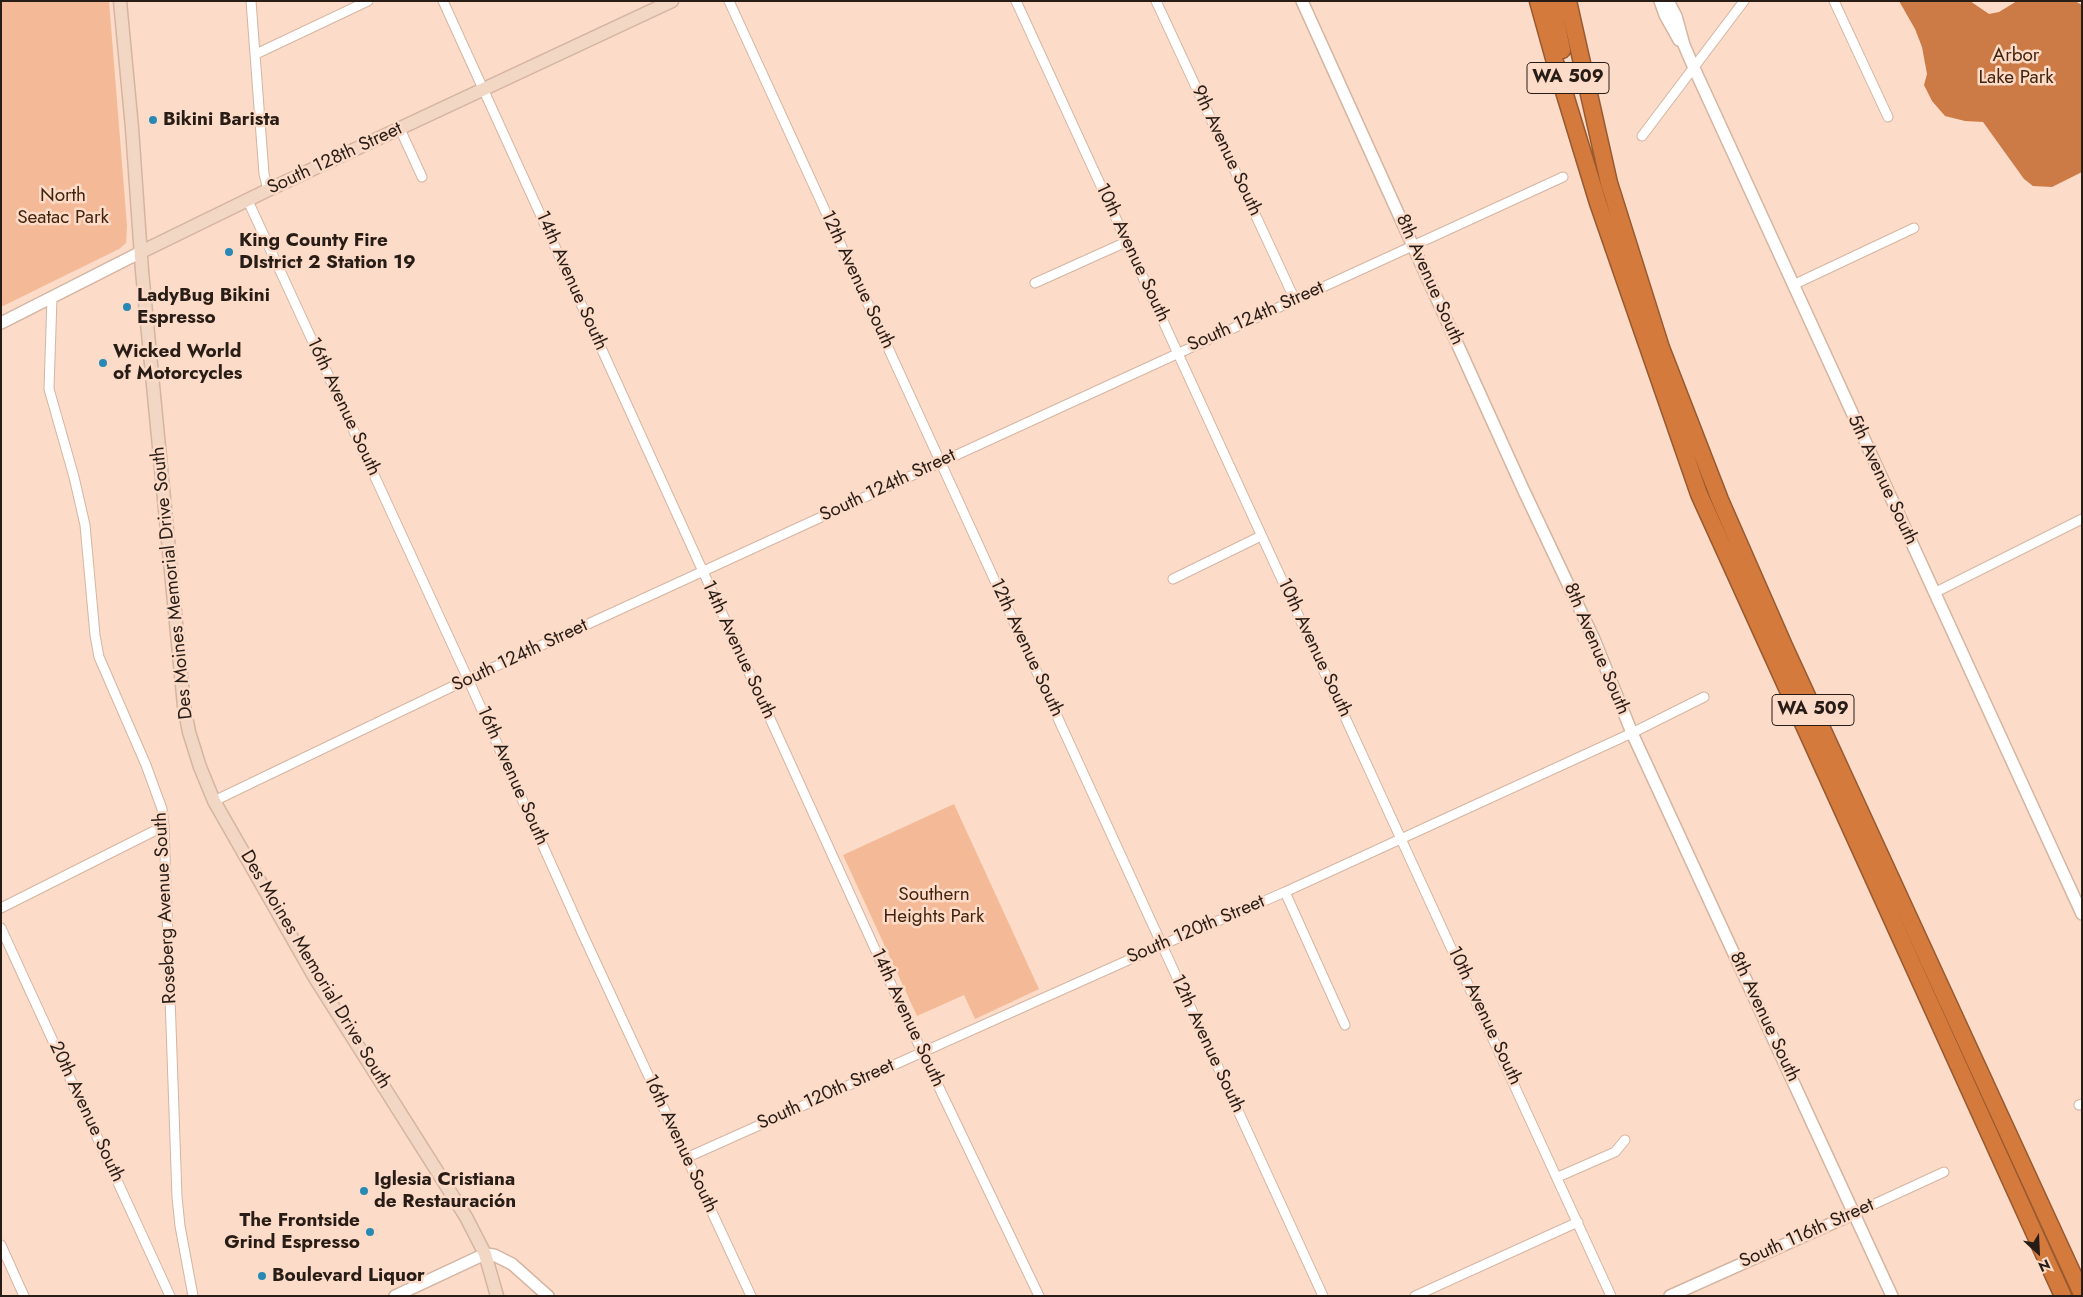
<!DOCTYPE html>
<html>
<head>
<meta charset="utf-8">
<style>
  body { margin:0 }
  #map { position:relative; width:2083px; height:1297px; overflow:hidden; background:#fcdbc8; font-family:Jost,sans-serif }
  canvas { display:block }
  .frame { position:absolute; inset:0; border:2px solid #281d16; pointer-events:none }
  .north { position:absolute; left:2013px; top:1227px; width:50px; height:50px; -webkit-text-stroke:4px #fcdbc8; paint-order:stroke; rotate:155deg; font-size:14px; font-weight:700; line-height:20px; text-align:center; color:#281d16 }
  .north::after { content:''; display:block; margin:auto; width:18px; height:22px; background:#281d16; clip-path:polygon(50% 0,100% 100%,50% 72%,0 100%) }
</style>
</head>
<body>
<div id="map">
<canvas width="2083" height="1297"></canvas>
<div class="frame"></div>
<div class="north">N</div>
</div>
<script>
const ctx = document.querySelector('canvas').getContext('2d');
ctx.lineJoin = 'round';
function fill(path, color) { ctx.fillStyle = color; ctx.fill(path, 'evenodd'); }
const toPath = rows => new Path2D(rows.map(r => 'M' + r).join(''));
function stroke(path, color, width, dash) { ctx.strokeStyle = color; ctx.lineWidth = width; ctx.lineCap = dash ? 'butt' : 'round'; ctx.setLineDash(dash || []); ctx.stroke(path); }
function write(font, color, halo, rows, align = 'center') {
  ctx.font = font + ' Jost,sans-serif'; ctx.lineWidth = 5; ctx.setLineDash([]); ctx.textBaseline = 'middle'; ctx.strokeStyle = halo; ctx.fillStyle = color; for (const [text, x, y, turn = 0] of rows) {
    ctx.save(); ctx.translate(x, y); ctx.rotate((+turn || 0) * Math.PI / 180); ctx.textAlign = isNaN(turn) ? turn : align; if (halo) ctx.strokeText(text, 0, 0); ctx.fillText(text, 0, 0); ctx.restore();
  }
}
fill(toPath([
  [1,1,109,1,127,226,126,243,119,249,1,307],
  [954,804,1039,989,975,1019,964,995,917,1016,843,855]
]), '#f4ba97');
fill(toPath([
  [1899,1,1970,1,1989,14,1999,12,2017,1,2075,1,2082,5,2082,172,2052,187,2033,186,2024,179,1983,122,1965,121,1945,116,1932,101,1924,85,1927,74,1922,47,1915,29]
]), '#cd7b46');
const minor = toPath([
  [251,1,264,174,268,190],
  [443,1,922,1052,1039,1296],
  [729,1,1323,1296],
  [1016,1,1611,1296],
  [1156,1,1295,300],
  [1834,1,1888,117],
  [256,54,368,1],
  [400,129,422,177],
  [1642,136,1744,1],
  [248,201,468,679,584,937,751,1296],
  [1035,283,1126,242],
  [1793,285,1914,228],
  [52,297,49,389,74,477,85,525,95,635,99,657,146,765,162,809,164,826,177,1197,180,1226,193,1296],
  [1173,579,1261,536],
  [1934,593,2082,519],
  [214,801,468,679,1563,177],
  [1285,892,1345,1025],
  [1,908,164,826],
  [1,928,170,1296],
  [2079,1105,2082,1104],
  [686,1158,1162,945,1285,892,1632,733,1704,697],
  [1558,1177,1615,1152,1625,1140],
  [1855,1213,1944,1172],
  [1,1245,24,1296],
  [1415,1296,1578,1222]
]);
const tertiary = toPath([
  [1302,1,1523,489,1594,639,1632,733,1892,1296],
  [1660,1,1665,15,1679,40],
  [1668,1,1676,16,1684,45,1694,68,2082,914],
  [1,323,141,252],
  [395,1296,485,1254,494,1255,512,1264,548,1296],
  [1670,1296,1855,1213]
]);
const secondary = toPath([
  [120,1,132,128,142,271,184,706,189,732,200,767,214,801,315,978,466,1217,485,1254,497,1296],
  [141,252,268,190,672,1]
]);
const motorway = toPath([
  [1538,1,1555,62,1598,203,1699,494,2063,1296],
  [1552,1,1562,50],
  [1568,1,1609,183,1661,348,1720,500,1784,646,2082,1294]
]);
stroke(minor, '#d4b5a2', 11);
stroke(tertiary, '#d4b5a2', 14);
stroke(secondary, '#d4b5a2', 15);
stroke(motorway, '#98592f', 19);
stroke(minor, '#fff', 9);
stroke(tertiary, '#fff', 11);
stroke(secondary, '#f2d7c5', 12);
stroke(motorway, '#d47a3d', 16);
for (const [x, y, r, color] of [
  [153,120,5,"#2889b4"],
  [229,252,5,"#2889b4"],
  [127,307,5,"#2889b4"],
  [103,363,5,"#2889b4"],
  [364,1191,5,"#2889b4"],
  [370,1232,5,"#2889b4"],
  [262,1276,5,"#2889b4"]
]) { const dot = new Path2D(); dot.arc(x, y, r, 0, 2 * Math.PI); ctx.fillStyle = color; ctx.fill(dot); stroke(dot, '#fcdbc8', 2); }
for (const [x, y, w] of [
  [1568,78,82],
  [1813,710,82]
]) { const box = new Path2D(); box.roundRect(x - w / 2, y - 15.5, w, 31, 4); ctx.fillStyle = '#fcdbc8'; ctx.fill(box); stroke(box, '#281d16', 1); }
write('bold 18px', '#281d16', null, [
  ["WA 509",1568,78],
  ["WA 509",1813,710]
]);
write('19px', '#44230c', '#fcdbc8', [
  ["Arbor",2016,56],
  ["Lake Park",2016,78],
  ["North",63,196],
  ["Seatac Park",63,218],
  ["Southern",934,895],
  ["Heights Park",934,917]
]);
write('bold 19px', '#281d16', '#fcdbc8', [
  ["Bikini Barista",163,120],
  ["King County Fire",239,241],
  ["DIstrict 2 Station 19",239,263],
  ["LadyBug Bikini",137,296],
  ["Espresso",137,318],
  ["Wicked World",113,352],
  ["of Motorcycles",113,374],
  ["Iglesia Cristiana",374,1180],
  ["de Restauración",374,1202],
  ["The Frontside",360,1221,"right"],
  ["Grind Espresso",360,1243,"right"],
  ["Boulevard Liquor",272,1276]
], 'left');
write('19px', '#281d16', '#fcdbc8', [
  ["9th Avenue South",1226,151,65],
  ["South 128th Street",335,159,-25],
  ["10th Avenue South",1132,253,65],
  ["12th Avenue South",857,280,65],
  ["8th Avenue South",1429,280,66],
  ["14th Avenue South",571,281,66],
  ["South 124th Street",1256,317,-24],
  ["16th Avenue South",343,407,65],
  ["5th Avenue South",1882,480,65],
  ["South 124th Street",888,486,-25],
  ["Des Moines Memorial Drive South",173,583,-96],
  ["12th Avenue South",1026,648,65],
  ["10th Avenue South",1314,648,65],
  ["8th Avenue South",1596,649,67],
  ["14th Avenue South",738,650,65],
  ["South 124th Street",520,656,-25],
  ["16th Avenue South",512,776,66],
  ["Roseberg Avenue South",166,908,-93],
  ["South 120th Street",1196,930,-23],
  ["Des Moines Memorial Drive South",315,970,59],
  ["10th Avenue South",1484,1016,65],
  ["8th Avenue South",1764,1017,65],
  ["14th Avenue South",907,1018,65],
  ["12th Avenue South",1207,1044,65],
  ["South 120th Street",826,1095,-24],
  ["20th Avenue South",86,1112,65],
  ["16th Avenue South",680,1144,65],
  ["South 116th Street",1807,1234,-24]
]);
</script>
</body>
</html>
